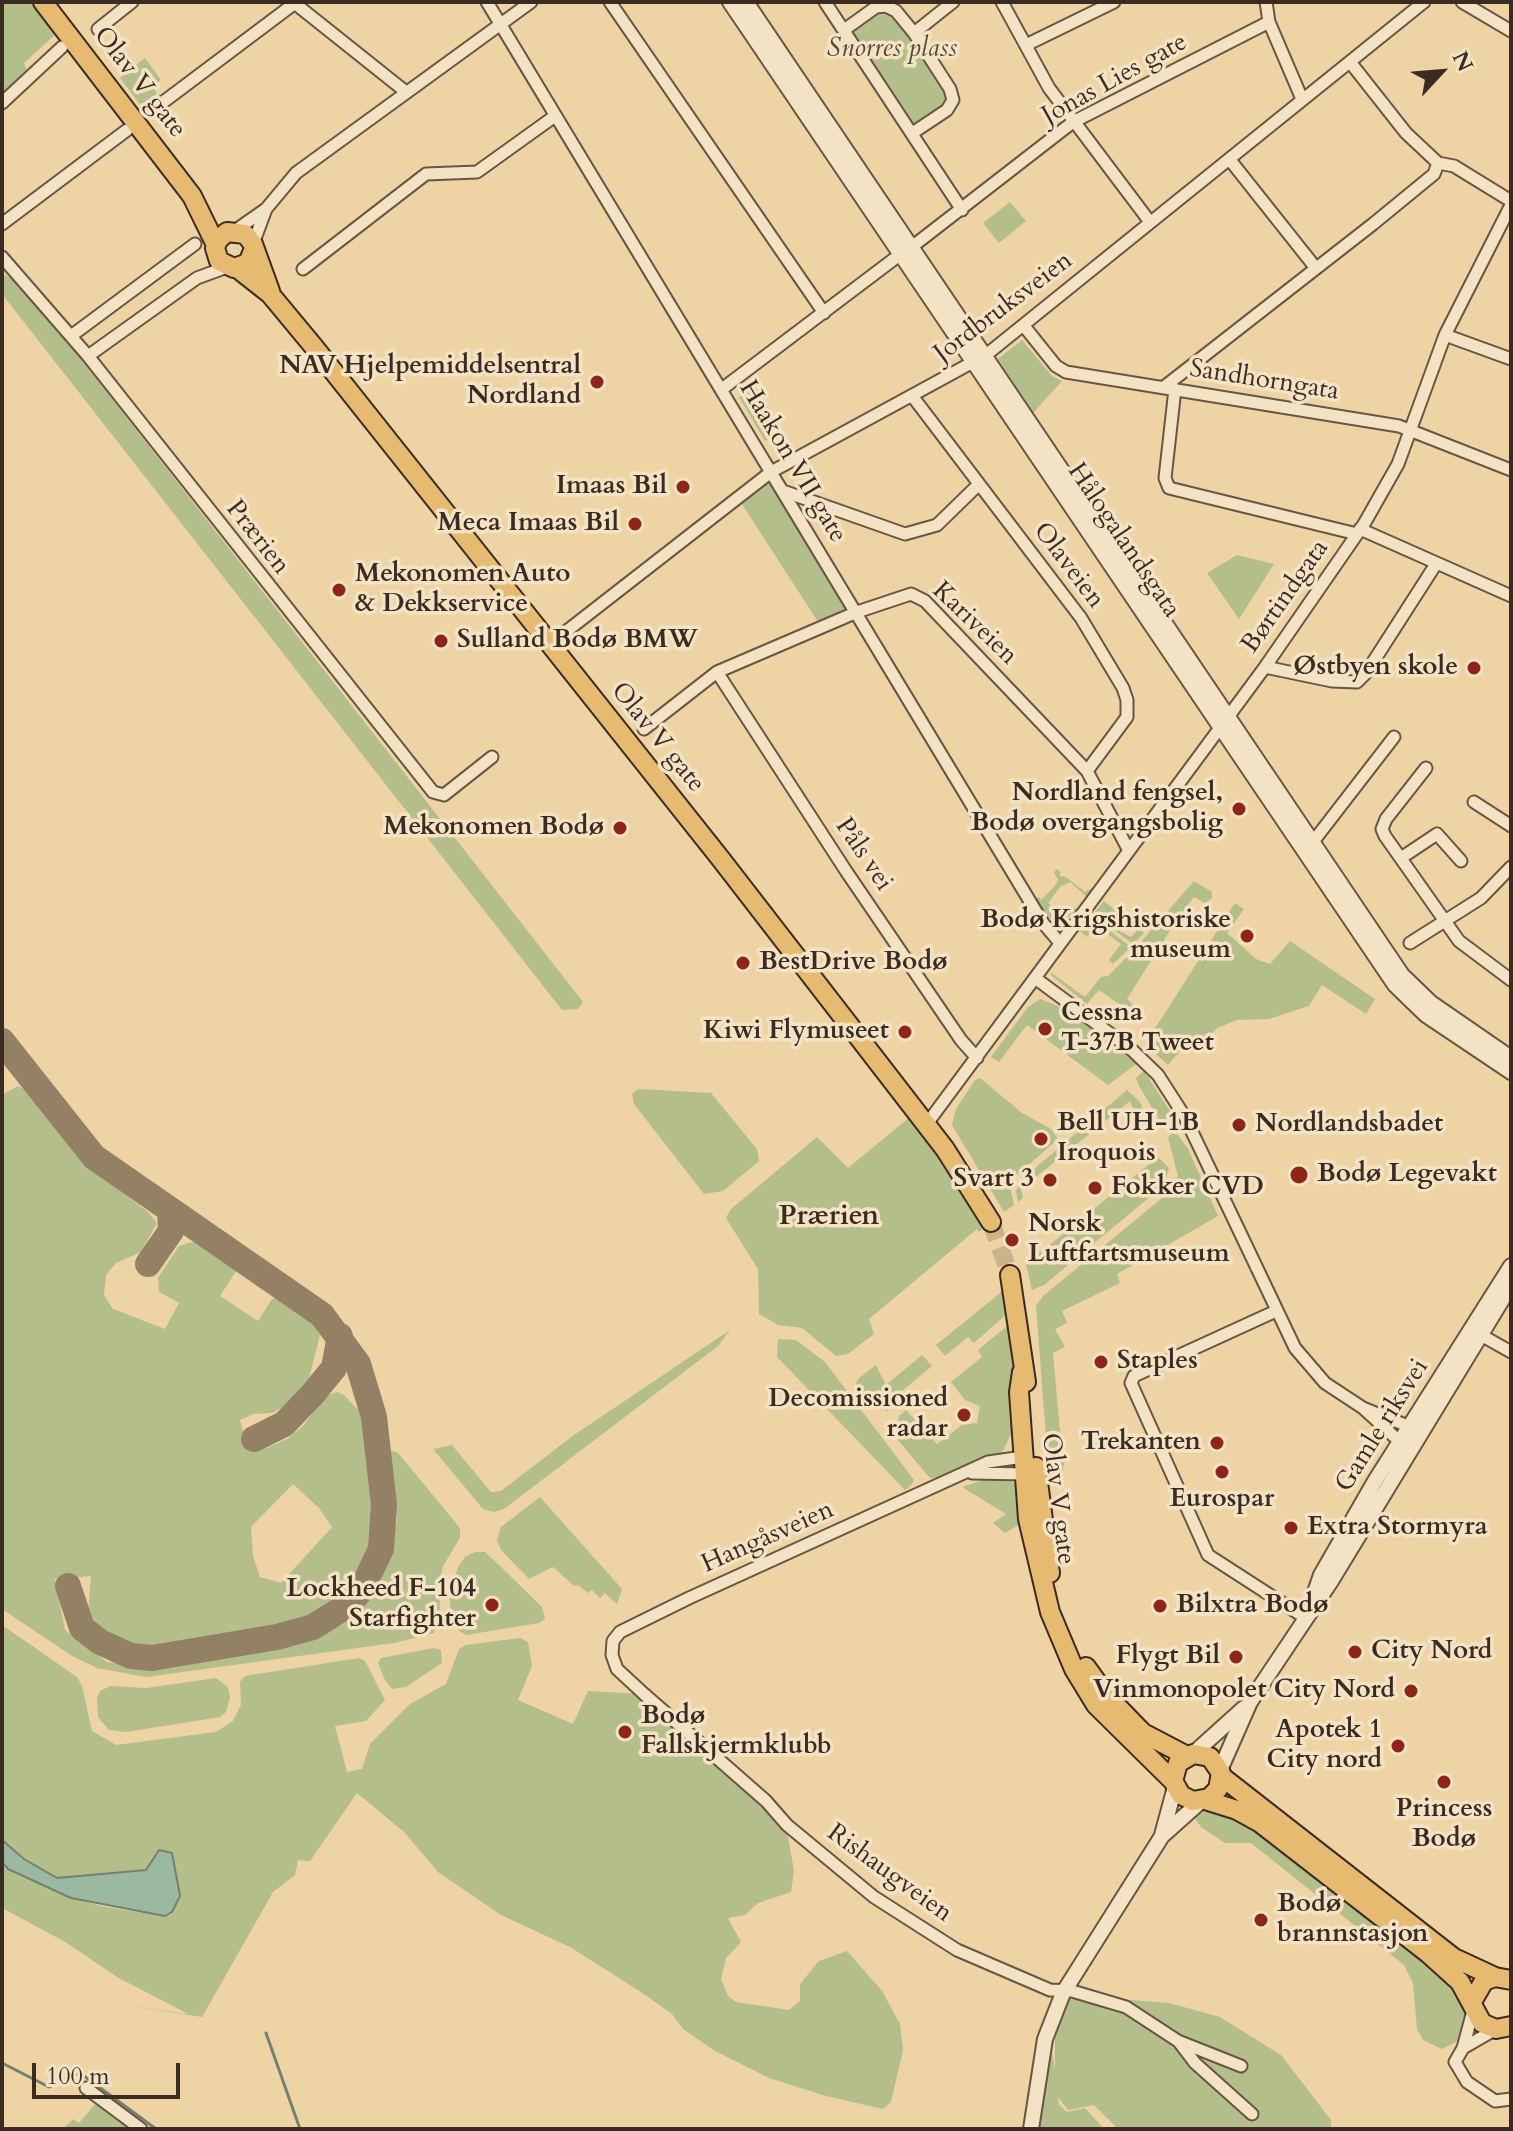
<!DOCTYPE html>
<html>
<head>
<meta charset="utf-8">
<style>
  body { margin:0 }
  #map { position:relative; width:1513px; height:2131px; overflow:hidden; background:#eed3a5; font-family:Cardo,serif }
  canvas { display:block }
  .frame { position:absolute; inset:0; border:4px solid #3b2c23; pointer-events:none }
  .north { position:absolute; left:1401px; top:32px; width:80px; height:80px; -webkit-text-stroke:6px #f4e2c4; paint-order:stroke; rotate:64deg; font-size:22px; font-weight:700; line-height:32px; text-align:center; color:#3b2c23 }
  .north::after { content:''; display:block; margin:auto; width:28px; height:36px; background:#3b2c23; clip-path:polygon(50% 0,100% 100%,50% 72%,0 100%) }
  .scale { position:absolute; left:32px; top:2063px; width:148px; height:36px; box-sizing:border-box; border:4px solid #3b2c23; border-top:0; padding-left:10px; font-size:24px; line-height:28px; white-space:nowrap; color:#3b2c23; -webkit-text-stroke:6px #f4e2c4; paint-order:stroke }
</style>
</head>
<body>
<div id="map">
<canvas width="1513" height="2131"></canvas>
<div class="frame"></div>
<div class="north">N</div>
<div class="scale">100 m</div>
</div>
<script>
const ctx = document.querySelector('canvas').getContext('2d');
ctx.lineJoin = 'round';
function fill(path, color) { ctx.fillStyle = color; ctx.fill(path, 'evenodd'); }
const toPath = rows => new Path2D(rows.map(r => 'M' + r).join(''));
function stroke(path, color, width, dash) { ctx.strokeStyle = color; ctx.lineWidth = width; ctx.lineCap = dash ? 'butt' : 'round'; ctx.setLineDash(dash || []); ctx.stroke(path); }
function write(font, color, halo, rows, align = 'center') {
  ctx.font = font + ' Cardo,serif'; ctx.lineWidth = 7; ctx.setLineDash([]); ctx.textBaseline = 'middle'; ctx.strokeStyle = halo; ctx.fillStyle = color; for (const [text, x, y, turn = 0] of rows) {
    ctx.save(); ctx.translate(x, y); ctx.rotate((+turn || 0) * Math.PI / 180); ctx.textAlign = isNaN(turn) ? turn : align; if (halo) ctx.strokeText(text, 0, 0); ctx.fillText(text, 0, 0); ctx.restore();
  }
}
fill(toPath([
  [2,2,39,2,57,33,24,63,28,74,2,94],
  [876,7,896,11,953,100,914,132,844,30],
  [145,58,161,80,155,85,157,102,149,108,142,107,120,78],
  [1010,202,1026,221,999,243,983,223],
  [2,274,21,282,583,1002,578,1009,562,1010,2,294],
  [1022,340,1052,376,1062,381,1033,413,998,359],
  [756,387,782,430,765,441,739,397],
  [771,472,857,612,822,628,738,498],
  [1237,555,1274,564,1239,619,1207,573],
  [1057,869,1061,873,1059,876,1066,877,1085,892,1095,886,1087,897,1070,882,1060,887,1048,903,1056,910,1060,907,1068,911,1072,906,1078,910,1063,921,1050,919,1034,899,1039,897,1041,900,1054,887,1058,880,1054,872],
  [1194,881,1212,892,1212,898,1205,903,1194,897,1174,924,1127,999,1136,1008,1132,1013,1099,990,1087,1004,1052,976,1050,972,1085,997,1101,977,1108,976,1133,951],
  [1104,901,1122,916,1116,926,1121,932,1131,937,1139,928,1144,933,1133,944,1093,914],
  [1235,903,1244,909,1227,933,1256,959,1270,964,1290,941,1375,999,1366,1014,1322,985,1309,1006,1269,1019,1237,1020,1217,1028,1205,1041,1180,1051,1168,1065,1145,1044,1204,952,1214,957,1219,948,1210,942],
  [1089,915,1131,947,1113,964,1109,960,1121,944,1096,925,1087,937,1080,931,1074,936],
  [1040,999,1063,1008,1139,1062,1108,1085,1027,1025,999,1062,991,1057,1028,1007],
  [1144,1071,1170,1111,1176,1127,1159,1119,1139,1086,1136,1078],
  [980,1078,1022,1113,1051,1129,1058,1139,1009,1182,1014,1205,1004,1212,952,1125,956,1109,975,1080],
  [18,1086,26,1090,80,1160,148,1212,157,1223,141,1252,116,1263,106,1275,104,1295,113,1309,165,1329,179,1303,159,1292,158,1278,179,1246,196,1241,238,1268,220,1296,258,1321,272,1299,280,1297,313,1323,320,1335,308,1382,287,1405,272,1413,253,1414,240,1420,248,1451,267,1448,287,1439,303,1426,325,1396,337,1392,344,1395,365,1417,376,1518,374,1541,358,1578,335,1601,315,1614,292,1623,169,1647,146,1648,127,1644,98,1626,88,1614,91,1576,55,1579,65,1630,107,1662,156,1668,312,1638,342,1625,362,1608,388,1565,397,1519,389,1450,397,1452,408,1465,460,1528,460,1538,443,1566,439,1584,440,1615,434,1633,394,1643,146,1677,97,1668,72,1656,2,1609,2,1095],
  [293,1484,319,1508,332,1527,281,1583,260,1577,253,1556,251,1527],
  [638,1089,711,1093,757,1149,759,1161,723,1191,704,1194,634,1104,632,1094],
  [1127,1090,1140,1102,1145,1115,1137,1118,1130,1101,1021,1189,1023,1198,1018,1202,1016,1191,1021,1180],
  [911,1116,960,1182,986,1226,979,1232,977,1229,869,1319,874,1334,848,1354,836,1356,802,1328,778,1325,759,1314,758,1269,726,1218,730,1210,817,1137,848,1168],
  [1172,1133,1178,1135,1188,1149,1218,1216,1117,1274,1120,1283,1062,1311,1067,1323,1055,1329,1065,1347,1053,1353,1061,1443,1066,1454,1062,1474,1049,1476,1036,1306,1043,1296,1167,1194,1178,1176,1168,1138],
  [1158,1157,1169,1168,1164,1185,1044,1285,1032,1290,1026,1264],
  [1005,1289,1009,1312,974,1343,968,1337,945,1356,936,1345],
  [1013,1321,1018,1430,1010,1436,1003,1451,942,1479,930,1478,897,1439,894,1430,900,1415,906,1410,937,1444,962,1425,977,1423,980,1406,965,1400,951,1382,982,1357,978,1350],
  [730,1330,718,1346,504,1509,494,1512,483,1509,433,1449,452,1445,491,1492,501,1491,574,1435],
  [778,1339,796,1340,825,1362,914,1480,912,1484,905,1490,777,1357],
  [922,1355,932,1366,896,1396,900,1402,888,1411,873,1407,859,1391,856,1383,859,1378,876,1365,886,1385],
  [993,1477,1005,1478,1018,1485,1022,1523,1005,1533,993,1523,1006,1514,962,1487],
  [540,1497,622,1589,617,1604,605,1593,600,1598,592,1590,588,1593,578,1585,574,1586,553,1567,529,1579,501,1550,497,1540,501,1527],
  [475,1552,485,1552,501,1567,542,1607,545,1619,539,1623,466,1635,458,1630,452,1623,449,1593,458,1567,465,1557],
  [2,1625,77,1677,82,1686,92,1731,116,1745,216,1732,233,1721,241,1705,240,1682,245,1676,359,1658,365,1661,385,1700,366,1721,335,1726,347,1772,362,1769,370,1744,410,1704,446,1684,459,1649,466,1645,520,1638,528,1642,532,1666,518,1700,573,1724,588,1691,644,1694,766,1801,787,1831,794,1871,791,1892,758,1903,745,1915,728,1918,741,1942,726,1958,721,1979,728,1996,736,2002,789,2010,800,2001,800,1984,819,1961,847,1951,882,1991,900,2024,903,2050,891,2102,883,2109,826,2096,769,2078,715,2051,683,2029,672,2014,641,1992,570,1947,501,1915,438,1872,404,1832,357,1793,310,1861,298,1860,295,1875,273,1892,202,2017,126,2005,188,2014,117,1977,67,1943,2,1908,2,1867,71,1898,105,1907,165,1916,175,1908,159,1850,147,1870,57,1878,24,1859,2,1840],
  [434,1648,441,1650,442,1663,406,1687,392,1689,385,1680,378,1663,381,1658],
  [216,1678,228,1687,230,1697,226,1712,220,1717,126,1732,109,1730,98,1717,97,1698,100,1691,110,1686,146,1688],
  [1206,1811,1249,1823,1449,1980,1465,2008,1464,2027,1456,2042,1442,2049,1423,2040,1417,2029,1413,1983,1404,1965,1251,1843,1225,1843,1201,1827,1194,1817],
  [1069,1995,1169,2003,1220,2017,1281,2055,1331,2120,1331,2129,1118,2129,1094,2105,1068,2110,1058,2097,1059,2105,1067,2112,1085,2108,1104,2129,1037,2129,1050,2040,1055,2070,1055,2025],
  [96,2103,124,2122,126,2129,63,2129,73,2119,79,2123]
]), '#b3be8b');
const water = toPath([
  [2,1840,24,1859,57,1878,146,1870,159,1850,172,1853,180,1896,172,1912,165,1916,71,1898,8,1869,2,1862,2,1840]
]);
fill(water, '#9bb9a1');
stroke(water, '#75816f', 2);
stroke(toPath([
  [266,2033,300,2129],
  [2,2063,49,2087,80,2073,156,2129]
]), '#75816f', 3);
stroke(toPath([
  [2,1041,94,1157,322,1315,358,1364,374,1417,384,1505,381,1549,362,1589,348,1605,313,1627,277,1637,152,1658,131,1656,100,1642,82,1628,68,1586],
  [148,1264,171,1231,170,1210],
  [254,1439,284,1424,311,1396,334,1368,340,1336]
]), '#948064', 26);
stroke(toPath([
  [991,1222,1010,1275]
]), '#cab28b', 18, [18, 9]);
const minor = toPath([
  [293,2,406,92],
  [487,2,1043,923,1060,943],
  [610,2,824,313],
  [825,2,962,210],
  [1002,2,1049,88,1150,222],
  [1266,2,1269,22,1302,99],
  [1462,2,1511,31],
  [98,29,132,2],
  [844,30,876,7,886,6,896,11,914,33,950,89,953,100,947,110,914,132],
  [914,33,953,2],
  [1026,45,1114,2],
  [1350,62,1406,133,1438,163,1454,166,1511,201],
  [2,103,62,47],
  [154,109,295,3],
  [1230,160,1315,267],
  [2,224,127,130],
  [236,230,266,209],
  [253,244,266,209,296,173,531,2],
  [913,246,1073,122,1269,22],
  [2,257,88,356],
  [227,267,197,278,88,356,433,792,444,795,492,757],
  [303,269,426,174,477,172,555,116],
  [1024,326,1056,366,1066,372,1399,426,1511,470],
  [1445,335,1511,359],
  [71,336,195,244],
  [1164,387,1373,224,1434,174,1438,163],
  [722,389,902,253],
  [1175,389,1165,478,1169,488,1357,534],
  [913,397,1081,618,1123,688,1127,700,1127,717,1087,771],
  [783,491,905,534,937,525,978,485],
  [1360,529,1511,596],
  [550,644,771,472,986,355,1424,2],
  [1265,667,1332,681,1357,682,1366,673,1436,564],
  [717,672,846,871,961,1040,977,1058],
  [644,729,717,672,857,612,911,594,925,601,1087,771,1128,849],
  [1426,768,1386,819,1382,829,1385,836,1459,941,1511,980],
  [1474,802,1511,826],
  [1309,847,1394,737],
  [1401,858,1437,834,1461,861],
  [1410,943,1481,898,1511,867],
  [1035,978,1132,1050,1158,1075,1185,1117,1295,1348,1325,1383,1363,1408,1399,1441,1407,1442],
  [926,1125,1265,667,1364,524,1398,464,1445,335,1511,205],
  [1276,1311,1134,1376,1131,1383,1208,1555,1304,1617],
  [1481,1335,1511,1352],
  [1363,1408,1403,1424,1410,1433],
  [1028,1461,1023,1457,988,1462,689,1598,620,1632,613,1641,612,1655,617,1669,644,1694,766,1801,787,1825,874,1897,957,1950,1050,1990,1072,1991,1126,2007,1178,2041,1241,2066],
  [972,1473,1027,1474],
  [1473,2011,1463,2048,1496,2029],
  [1179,2042,1195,2063,1252,2114],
  [1463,2048,1455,2062,1467,2082,1495,2101,1511,2099],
  [86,2088,141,2129]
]);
const tertiary = toPath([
  [730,2,1395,985,1426,1015,1511,1072],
  [746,2,1402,975,1431,1003,1511,1058],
  [1314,1595,1321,1575,1375,1481,1511,1266],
  [1193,1754,1244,1708],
  [1220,1770,1250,1702,1331,1581,1511,1285],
  [1162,1835,1175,1787],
  [1031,2129,1045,2039,1063,1993,1162,1836,1200,1802]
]);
const trunk = toPath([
  [43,2,192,196,216,245],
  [253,251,248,263,234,268,219,261,215,248,218,240,227,232,245,234,253,244,270,291],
  [237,268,270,294,314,347,720,858,945,1149,991,1222],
  [1010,1275,1026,1382],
  [1022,1372,1019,1392,1028,1519,1050,1612,1074,1669,1096,1705,1173,1781,1181,1795,1193,1801,1209,1798,1218,1789,1221,1773,1210,1757,1193,1754,1178,1763,1173,1781],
  [1036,1467,1050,1573],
  [1086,1667,1107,1696,1143,1733,1187,1756],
  [1221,1776,1454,1958,1495,1977],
  [1205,1800,1237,1810,1259,1822,1429,1954,1460,1982,1482,2023,1496,2029,1511,2026],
  [1473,2000,1484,1981,1495,1977,1511,1980]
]);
stroke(minor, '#685644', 15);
stroke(tertiary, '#685644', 18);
stroke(trunk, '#3b2c23', 22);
stroke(minor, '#f4e2c4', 11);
stroke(tertiary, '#f4e2c4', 14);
stroke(trunk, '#e7ba72', 18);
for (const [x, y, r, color] of [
  [597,382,8,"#8f2418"],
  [683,487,8,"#8f2418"],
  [635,524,8,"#8f2418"],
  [339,590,8,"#8f2418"],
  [441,641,8,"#8f2418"],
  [1474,668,8,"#8f2418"],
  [1239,809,8,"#8f2418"],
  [620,828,8,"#8f2418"],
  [1247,936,8,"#8f2418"],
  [743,963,8,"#8f2418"],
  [1045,1029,8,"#8f2418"],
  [905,1032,8,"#8f2418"],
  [1239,1125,8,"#8f2418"],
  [1041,1139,8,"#8f2418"],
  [1299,1175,10,"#8f2418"],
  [1050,1180,8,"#8f2418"],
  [1095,1188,8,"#8f2418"],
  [1012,1240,8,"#8f2418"],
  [1101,1362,8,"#8f2418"],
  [964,1415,8,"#8f2418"],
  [1217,1443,8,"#8f2418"],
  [1222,1472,8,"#8f2418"],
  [1291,1528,8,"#8f2418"],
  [492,1605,8,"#8f2418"],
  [1160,1606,8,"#8f2418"],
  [1355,1652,8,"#8f2418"],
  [1236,1657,8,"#8f2418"],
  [1411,1691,8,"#8f2418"],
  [625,1732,8,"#8f2418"],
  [1398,1746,8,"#8f2418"],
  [1444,1782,8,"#8f2418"],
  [1261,1920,8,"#8f2418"]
]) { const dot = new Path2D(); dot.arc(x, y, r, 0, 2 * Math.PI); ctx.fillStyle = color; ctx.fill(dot); stroke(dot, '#f4e2c4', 3); }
write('italic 26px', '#534938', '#f4e2c4', [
  ["Snorres plass",892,50]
]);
write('26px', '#3b2c23', '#f4e2c4', [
  ["Jonas Lies gate",1115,80,-29],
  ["Olav V gate",139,83,52],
  ["Jordbruksveien",1004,308,-37],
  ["Sandhorngata",1264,381,9],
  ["Haakon VII gate",792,462,59],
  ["Prærien",257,538,52],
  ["Hålogalandsgata",1123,541,56],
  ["Olaveien",1068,566,53],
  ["Børtindgata",1286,597,-55],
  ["Kariveien",974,624,44],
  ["Olav V gate",657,738,51],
  ["Påls vei",863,855,56],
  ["Gamle riksvei",1383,1426,-58],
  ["Olav V gate",1057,1499,83],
  ["Hangåsveien",768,1538,-24],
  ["Rishaugveien",889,1874,36]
]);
write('bold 26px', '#3b2c23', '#f4e2c4', [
  ["NAV Hjelpemiddelsentral",581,367],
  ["Nordland",581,397],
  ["Imaas Bil",667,487],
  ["Meca Imaas Bil",619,524],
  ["Mekonomen Auto",355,575,"left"],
  ["& Dekkservice",355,605,"left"],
  ["Sulland Bodø BMW",457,641,"left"],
  ["Østbyen skole",1458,668],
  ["Nordland fengsel,",1223,794],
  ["Bodø overgangsbolig",1223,824],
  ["Mekonomen Bodø",604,828],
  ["Bodø Krigshistoriske",1231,921],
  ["museum",1231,951],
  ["BestDrive Bodø",759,963,"left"],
  ["Cessna",1061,1014,"left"],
  ["T-37B Tweet",1061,1044,"left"],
  ["Kiwi Flymuseet",889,1032],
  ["Bell UH-1B",1057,1124,"left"],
  ["Iroquois",1057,1154,"left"],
  ["Nordlandsbadet",1255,1125,"left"],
  ["Bodø Legevakt",1317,1175,"left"],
  ["Svart 3",1034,1180],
  ["Fokker CVD",1111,1188,"left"],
  ["Norsk",1028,1225,"left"],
  ["Luftfartsmuseum",1028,1255,"left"],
  ["Staples",1117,1362,"left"],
  ["Decomissioned",948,1400],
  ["radar",948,1430],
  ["Trekanten",1201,1443],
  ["Eurospar",1222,1500,"center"],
  ["Extra Stormyra",1307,1528,"left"],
  ["Lockheed F-104",476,1590],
  ["Starfighter",476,1620],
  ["Bilxtra Bodø",1176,1606,"left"],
  ["City Nord",1371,1652,"left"],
  ["Flygt Bil",1220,1657],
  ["Vinmonopolet City Nord",1395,1691],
  ["Bodø",641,1717,"left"],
  ["Fallskjermklubb",641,1747,"left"],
  ["Apotek 1",1382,1731],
  ["City nord",1382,1761],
  ["Princess",1444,1810,"center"],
  ["Bodø",1444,1840,"center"],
  ["Bodø",1277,1905,"left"],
  ["brannstasjon",1277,1935,"left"]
], 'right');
write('bold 28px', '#3b2c23', '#f4e2c4', [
  ["Prærien",829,1218]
]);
</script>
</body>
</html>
